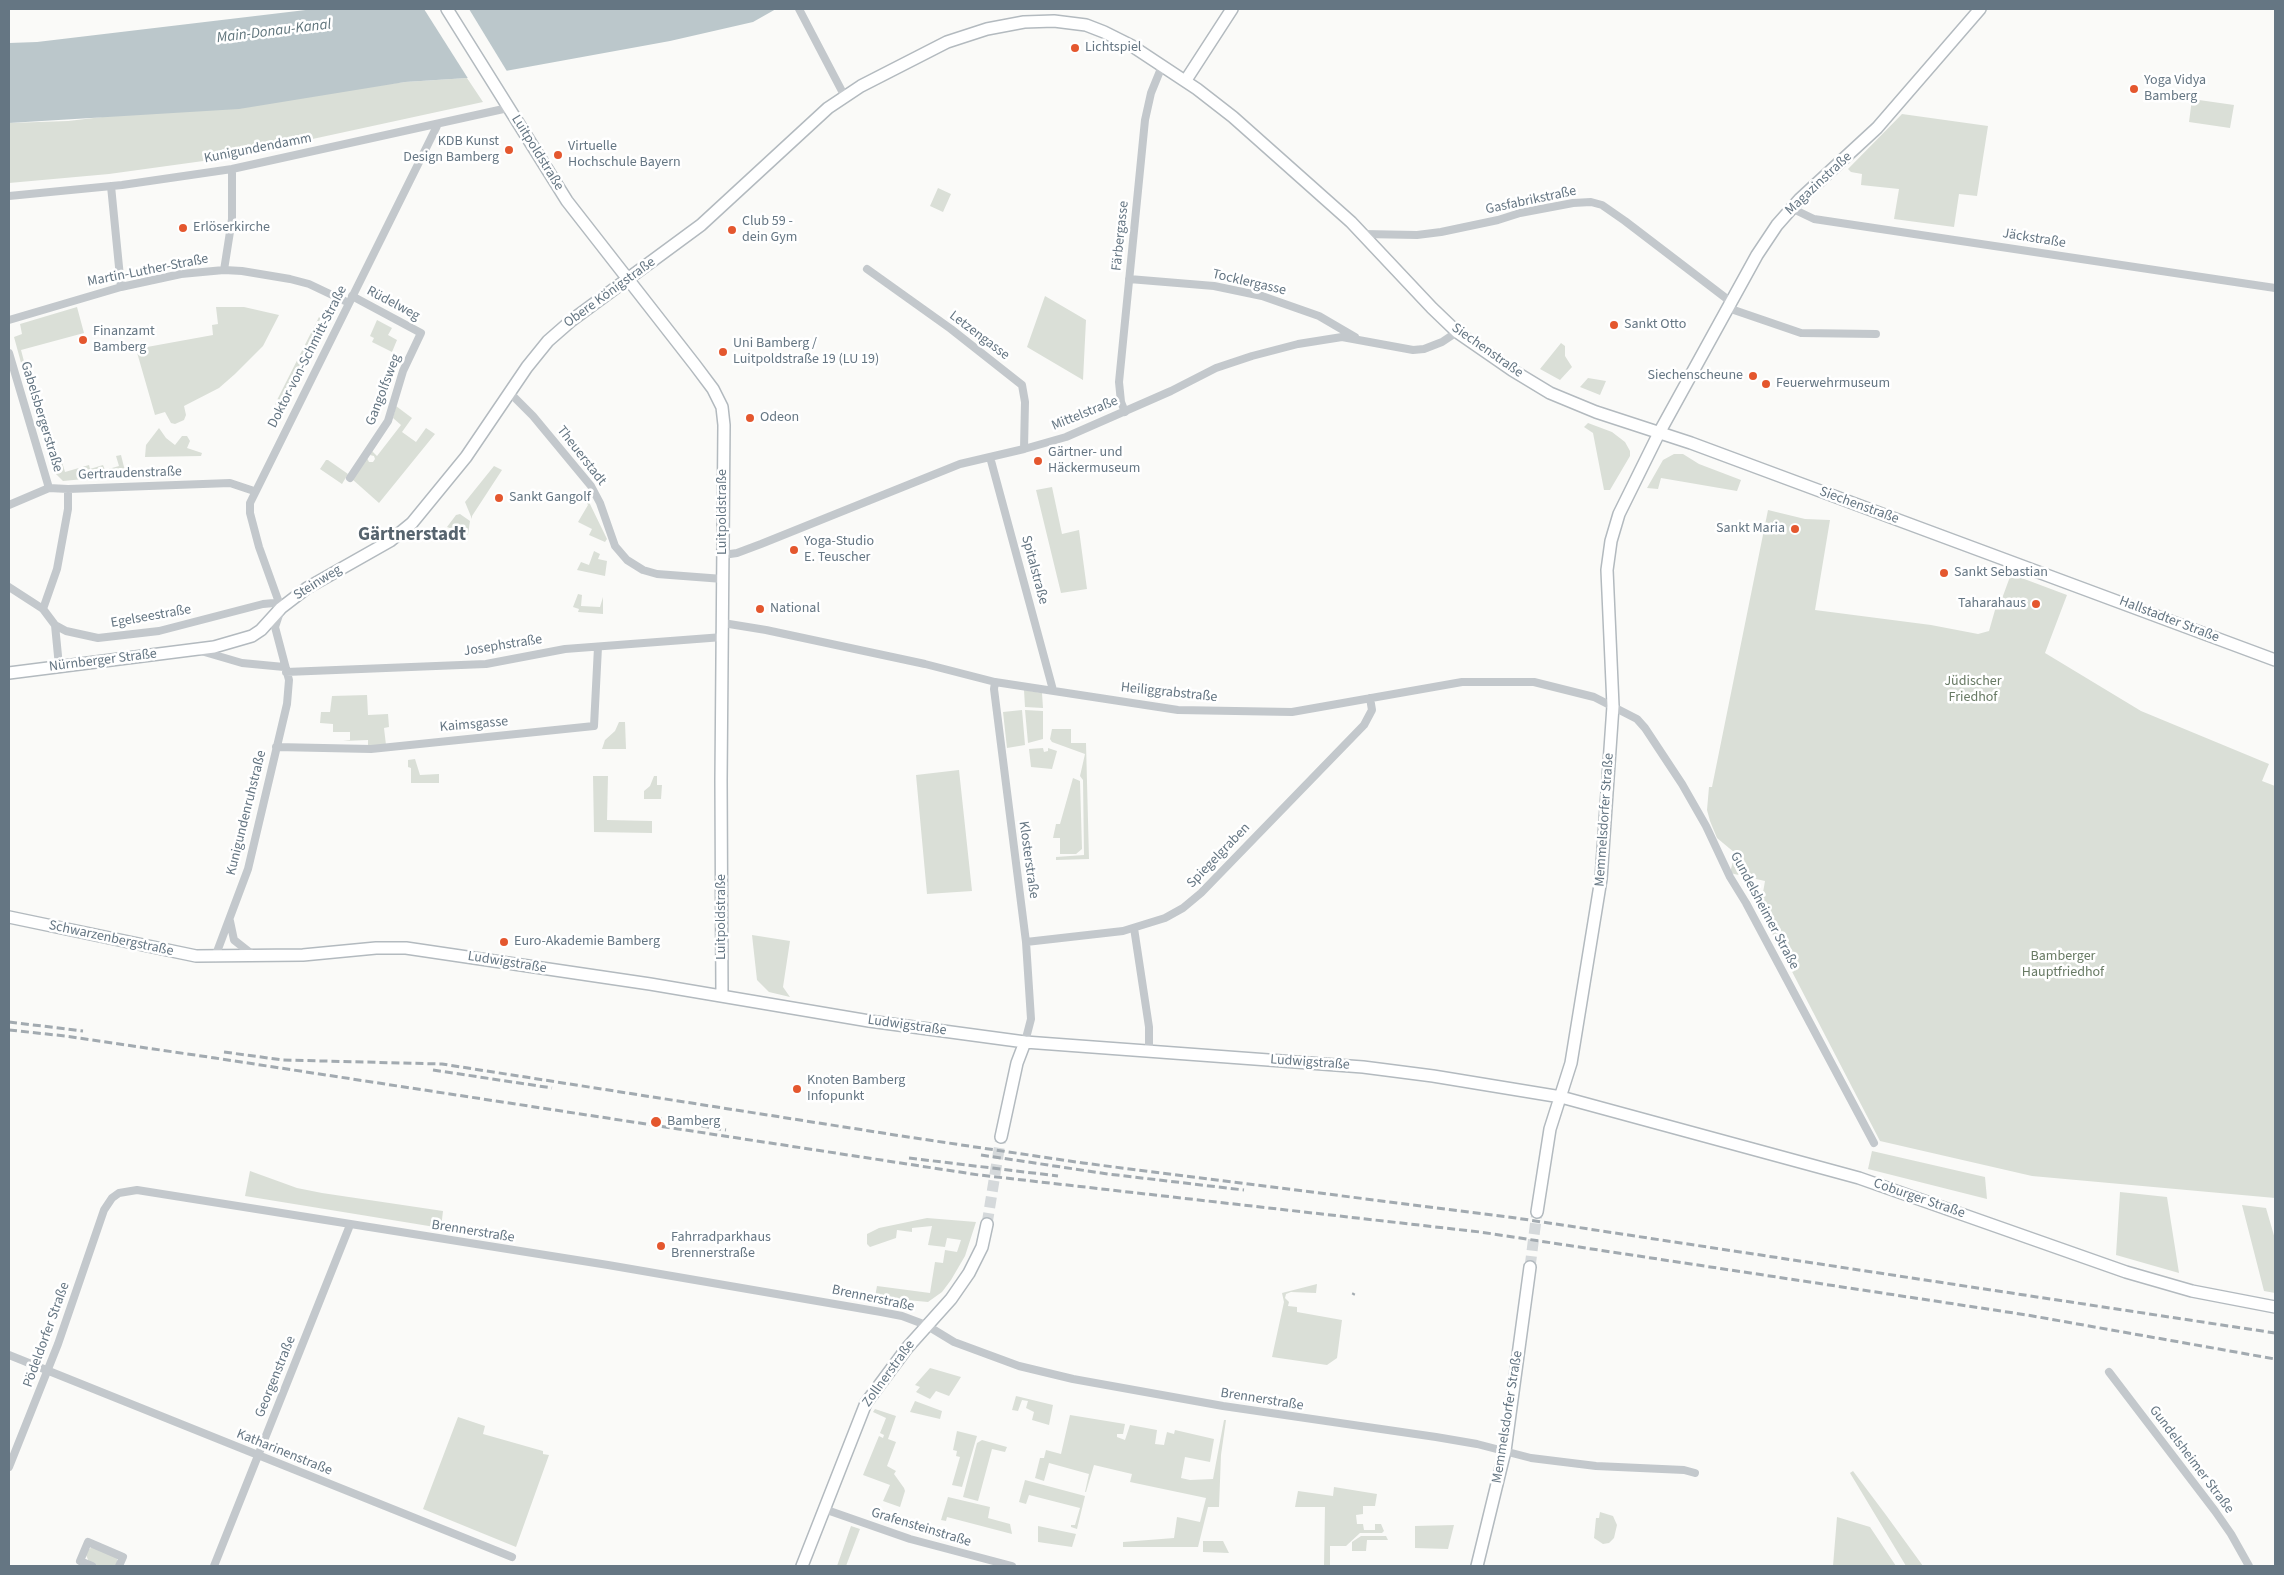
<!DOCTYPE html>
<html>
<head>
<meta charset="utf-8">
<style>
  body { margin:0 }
  #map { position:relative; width:2284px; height:1575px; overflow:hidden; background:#fafaf8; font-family:"Source Sans 3",sans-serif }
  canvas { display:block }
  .frame { position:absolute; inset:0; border:10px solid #657683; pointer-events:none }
</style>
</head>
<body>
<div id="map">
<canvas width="2284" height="1575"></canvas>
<div class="frame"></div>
</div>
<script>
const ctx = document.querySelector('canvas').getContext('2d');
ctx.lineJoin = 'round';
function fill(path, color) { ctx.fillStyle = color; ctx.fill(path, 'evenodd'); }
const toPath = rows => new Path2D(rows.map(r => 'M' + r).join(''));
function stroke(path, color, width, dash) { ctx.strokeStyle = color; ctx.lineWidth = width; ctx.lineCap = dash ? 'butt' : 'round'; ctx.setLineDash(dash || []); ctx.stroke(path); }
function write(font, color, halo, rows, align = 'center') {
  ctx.font = font + ' "Source Sans 3",sans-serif'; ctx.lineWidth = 5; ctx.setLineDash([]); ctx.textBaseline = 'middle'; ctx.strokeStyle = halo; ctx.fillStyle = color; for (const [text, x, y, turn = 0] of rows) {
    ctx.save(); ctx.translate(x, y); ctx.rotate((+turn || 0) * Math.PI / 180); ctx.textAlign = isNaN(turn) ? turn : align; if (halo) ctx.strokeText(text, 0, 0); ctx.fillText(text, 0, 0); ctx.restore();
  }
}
fill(toPath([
  [467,78,483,102,225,158,109,174,9,183,9,123,68,121,405,82],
  [2192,99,2234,105,2230,128,2189,122],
  [1902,114,1988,126,1977,196,1959,194,1954,227,1894,219,1899,189,1861,185,1862,174,1851,172,1848,169],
  [938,188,951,194,943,212,930,206],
  [1045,296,1086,320,1083,380,1027,347],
  [77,307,84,333,21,350,26,369,23,370,14,337,22,334,20,324],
  [216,307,244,307,279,315,263,346,235,374,219,388,184,406,186,415,184,420,175,424,171,423,165,412,155,415,136,349,213,335,212,325,218,324],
  [319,317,323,319,320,319,318,324,320,325,279,406,275,404],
  [377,320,392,328,388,335,397,340,392,352,372,342,374,338,370,336],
  [1561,343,1565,346,1565,356,1572,367,1560,380,1540,369],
  [1588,378,1606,381,1600,395,1580,387],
  [396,406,412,418,402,432,416,442,426,428,435,434,379,503,352,479,367,458,369,462,373,462,375,459,374,456,370,455,372,451,377,456,401,425,393,418],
  [1588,423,1612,432,1625,442,1630,451,1630,456,1610,490,1604,490,1593,433,1584,427],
  [159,428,166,438,175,445,182,436,187,436,190,441,187,448,202,453,201,456,145,457,146,445],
  [1674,454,1683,454,1699,464,1741,480,1737,491,1661,478,1658,489,1647,488,1663,460],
  [60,455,65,472,89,465,90,469,103,465,105,470,119,466,116,456,121,455,126,475,63,481,54,472,50,458],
  [326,460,328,460,348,474,342,484,320,469],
  [494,466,502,470,472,516,472,519,465,502],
  [1052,487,1062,534,1079,530,1087,589,1061,593,1036,490],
  [587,498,607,539,605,542,589,535,592,529,578,522,588,505,585,500],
  [1768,510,1805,519,1830,520,1815,610,1931,625,1978,634,1989,631,1997,603,2000,604,2011,574,2067,595,2045,653,2141,711,2269,764,2262,781,2275,786,2275,1198,2032,1176,1880,1141,1760,910,1765,881,1730,873,1735,853,1717,838,1710,821,1707,810,1709,787,1712,787],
  [460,514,470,521,468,535,447,527,456,515],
  [594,551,600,554,598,559,607,561,605,576,577,570,581,562,589,565],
  [578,594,582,595,581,606,600,607,603,597,603,614,578,612,579,609,573,607],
  [1024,690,1042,693,1043,708,1025,707],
  [367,695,368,715,388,714,389,727,384,728,386,745,368,746,368,740,343,741,350,740,350,732,333,732,333,724,320,723,321,712,330,712,332,696],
  [1022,710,1025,745,1007,748,1003,712],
  [1025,710,1043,711,1043,739,1028,743],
  [619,722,625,722,626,749,602,749,605,740,615,731],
  [1052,729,1071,729,1071,743,1086,743,1089,859,1056,860,1056,857,1084,855,1083,780,1080,776,1085,754,1052,742,1050,739],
  [1043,748,1044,752,1048,751,1048,748,1057,751,1052,769,1031,767,1029,749],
  [415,759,420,775,439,774,439,783,411,783,411,768,408,767,408,760],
  [959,770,972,891,927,894,916,775],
  [593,776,608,776,607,820,652,821,652,833,594,832],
  [654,776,657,776,657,785,662,785,661,799,644,799,644,791,650,786],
  [1073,778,1080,781,1082,849,1076,854,1060,854,1060,838,1053,838,1056,824,1060,824],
  [752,935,790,941,783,987,790,997,769,992,757,980],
  [1872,1151,1985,1177,1987,1199,1868,1169],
  [250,1171,297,1188,322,1193,443,1211,441,1228,245,1196],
  [2120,1192,2167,1197,2179,1273,2116,1255],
  [2242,1205,2266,1208,2275,1239,2275,1293,2264,1291],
  [927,1218,976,1222,965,1256,951,1280,942,1292,928,1302,875,1297,877,1286,930,1293,935,1262,943,1263,945,1250,957,1252,961,1240,947,1238,945,1247,928,1245,932,1226,912,1228,912,1232,897,1230,896,1238,870,1247,867,1244,867,1234,879,1228],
  [1317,1284,1316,1293,1291,1292,1286,1294,1285,1298,1289,1302,1288,1306,1297,1307,1297,1312,1342,1320,1337,1358,1327,1365,1272,1357,1284,1302,1282,1293],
  [930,1368,961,1377,949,1396,936,1391,930,1399,916,1392,920,1387,915,1385],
  [1016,1396,1053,1405,1049,1425,1032,1420,1034,1412,1026,1408,1028,1401,1022,1400,1018,1411,1012,1410],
  [915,1401,942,1411,940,1419,910,1412],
  [875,1409,896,1416,888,1439,896,1442,887,1466,896,1471,894,1474,904,1488,905,1491,900,1507,883,1501,890,1485,863,1475,879,1436,883,1438,884,1435,880,1433,886,1418,873,1412],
  [1070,1415,1125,1424,1123,1434,1117,1434,1117,1437,1125,1440,1130,1425,1157,1430,1155,1444,1164,1445,1167,1432,1174,1434,1175,1430,1214,1439,1210,1462,1185,1457,1181,1478,1190,1480,1213,1479,1224,1420,1226,1420,1221,1455,1219,1507,1208,1507,1198,1547,1123,1547,1123,1542,1174,1538,1177,1517,1200,1522,1206,1498,1130,1482,1132,1474,1094,1465,1086,1492,1085,1492,1089,1474,1049,1463,1044,1481,1035,1478,1040,1458,1044,1458,1046,1450,1061,1454],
  [458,1417,485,1426,483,1434,543,1451,543,1454,549,1455,516,1547,423,1509],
  [957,1431,977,1436,962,1487,952,1485,960,1457,956,1456,957,1451,953,1450],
  [982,1440,1007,1447,1005,1452,992,1449,978,1501,963,1497,977,1443],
  [1853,1471,1886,1515,1923,1566,1906,1566,1850,1473],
  [1025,1480,1085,1496,1077,1529,1071,1527,1071,1525,1075,1525,1080,1508,1029,1495,1026,1504,1019,1502],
  [1334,1487,1377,1494,1375,1506,1363,1506,1363,1514,1356,1515,1357,1524,1363,1524,1364,1530,1375,1530,1375,1524,1381,1524,1384,1531,1382,1533,1360,1533,1346,1546,1330,1546,1330,1566,1324,1566,1325,1507,1295,1507,1298,1491,1333,1496],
  [948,1497,990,1507,988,1518,1010,1524,1012,1534,947,1517,946,1521,941,1520],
  [1600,1512,1613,1516,1617,1525,1614,1538,1609,1543,1603,1544,1594,1538,1596,1518,1599,1518],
  [1837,1517,1870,1527,1896,1566,1833,1566],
  [1454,1525,1448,1549,1415,1548,1415,1526],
  [851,1526,860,1529,846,1566,837,1566],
  [1038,1526,1076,1534,1072,1547,1038,1542],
  [1361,1536,1386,1536,1388,1540,1367,1540,1366,1551,1352,1551,1352,1542],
  [1203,1541,1223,1541,1229,1553,1203,1552],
  [92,1547,117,1557,117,1566,98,1566,89,1562,86,1555,88,1550]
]), '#dadfd7');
fill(toPath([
  [314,9,776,9,753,22,670,41,467,78,405,82,239,109,9,123,9,43,37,42]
]), '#bbc7cb');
fill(toPath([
  [424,9,469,9,508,73,469,80]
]), '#fafaf8');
stroke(toPath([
  [987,1224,1001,1137],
  [1530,1267,1537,1212]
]), '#d5d9db', 11, [11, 5.5]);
const secondary = toPath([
  [447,9,567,201,695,365,713,389,722,407,724,425,721,780,722,996],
  [1186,80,1232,9],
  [9,673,214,647,252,636,261,630,281,608,307,588,390,541,412,523,466,457,527,367,548,341,572,320,701,225,828,108,861,86,947,42,987,29,1024,22,1054,21,1086,25,1104,32,1132,46,1197,89,1233,117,1351,222,1432,308,1457,332,1512,370,1550,393,1596,412,1691,443,2275,660],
  [9,917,196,956,303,955,376,948,406,948,650,984,869,1021,1025,1042,1363,1067,1433,1076,1561,1097,1859,1178,2126,1272,2192,1291,2275,1307],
  [1001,1137,1017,1063,1025,1042],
  [1537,1212,1550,1129,1571,1063,1601,879,1613,706,1607,570,1611,541,1619,514,1659,433,1757,255,1777,225,1800,199,1877,128,1980,9],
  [802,1566,866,1403,907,1348,951,1299,969,1273,982,1247,987,1224],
  [1477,1566,1505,1451,1530,1267]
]);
stroke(secondary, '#b3babf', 14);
stroke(toPath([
  [799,9,844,95],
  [111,186,121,287],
  [9,196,122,185,232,169,508,108],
  [1791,208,1814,219,2275,288],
  [1363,234,1417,235,1441,232,1498,220,1520,213,1573,203,1591,202,1602,205,1625,221,1731,302],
  [867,269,951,329,1022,385,1025,402,1024,449],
  [224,270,232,219,232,169],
  [1129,279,1214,286,1262,296,1319,316,1355,337],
  [1728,308,1801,333,1876,334],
  [9,320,121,287,181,274,224,270,242,271,290,279,309,284,349,303],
  [9,353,49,488],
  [510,393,533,416,591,486,600,503,615,546,627,560,643,570,657,574,723,579],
  [1125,412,1121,402,1119,382,1145,120,1151,93,1162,66],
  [990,457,1053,690],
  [350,478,388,421,403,371,421,333,352,296],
  [9,505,49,488,68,489,230,483,254,491],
  [723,555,737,553,761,544,960,464,1024,449,1066,437,1171,391,1216,368,1252,356,1298,344,1342,337,1413,350,1424,349,1442,342,1457,332],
  [9,587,43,609,55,625,66,631,98,638,159,631,263,604,274,603,281,608],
  [281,608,259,547,250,513,250,503,438,124],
  [43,609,57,569,68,509,68,489],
  [723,623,766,630,925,664,995,682,1178,710,1292,712,1462,682,1534,682,1594,697,1637,719,1645,728,1682,784,1706,826,1730,877,1746,903,1874,1143],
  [55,625,59,666],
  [201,651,242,663,284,667],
  [286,672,486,664,565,649,723,637],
  [995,682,994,689,1026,942,1031,1019,1025,1042],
  [276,747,371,749,594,726,598,647],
  [230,921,234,940,253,955],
  [1134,928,1149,1027,1149,1052],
  [1026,942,1123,931,1165,918,1183,908,1201,893,1364,725,1372,710,1370,698],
  [215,957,248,869,287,704,289,680,275,627,280,612],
  [9,1355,512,1557],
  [2109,1372,2215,1511,2231,1534,2249,1566],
  [9,1467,58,1344,104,1210,112,1198,119,1193,137,1190,608,1265,881,1312,902,1316,926,1325,954,1342,1019,1366,1073,1379,1223,1406,1436,1437,1477,1444,1531,1458,1596,1466,1684,1470,1695,1473],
  [824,1509,910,1539,1012,1566],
  [92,1566,80,1561,88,1542,123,1557,119,1566],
  [214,1566,350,1225]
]), '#c3c8cc', 8);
stroke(secondary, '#fff', 11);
stroke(toPath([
  [9,1022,83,1031],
  [9,1030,65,1036,215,1058,979,1175,1480,1232,2027,1315,2275,1359],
  [224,1052,283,1060,442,1064,908,1137,1083,1163,1516,1218,2275,1333],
  [433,1070,552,1088],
  [654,1118,726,1130],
  [981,1155,1108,1174,1244,1190],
  [909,1158,1058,1176],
  [1353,1295,1354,1293]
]), '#a2aab0', 3, [8, 4]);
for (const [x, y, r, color] of [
  [1075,48,5,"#e4572e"],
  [2134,89,5,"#e4572e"],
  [509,150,5,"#e4572e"],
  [558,155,5,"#e4572e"],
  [183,228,5,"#e4572e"],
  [732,230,5,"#e4572e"],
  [1614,325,5,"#e4572e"],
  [83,340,5,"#e4572e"],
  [723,352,5,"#e4572e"],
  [1753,376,5,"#e4572e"],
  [1766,384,5,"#e4572e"],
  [750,418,5,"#e4572e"],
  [1038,461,5,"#e4572e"],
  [499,498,5,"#e4572e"],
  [1795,529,5,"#e4572e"],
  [794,550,5,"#e4572e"],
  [1944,573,5,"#e4572e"],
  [2036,604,5,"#e4572e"],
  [760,609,5,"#e4572e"],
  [504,942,5,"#e4572e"],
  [797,1089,5,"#e4572e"],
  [656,1122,6,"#e4572e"],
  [661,1246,5,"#e4572e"]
]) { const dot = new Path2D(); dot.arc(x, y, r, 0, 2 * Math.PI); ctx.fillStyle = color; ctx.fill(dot); stroke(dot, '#fff', 2); }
write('14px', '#657683', '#fff', [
  ["Lichtspiel",1085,48],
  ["Yoga Vidya",2144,81],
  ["Bamberg",2144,97],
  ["KDB Kunst",499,142,"right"],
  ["Design Bamberg",499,158,"right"],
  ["Virtuelle",568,147],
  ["Hochschule Bayern",568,163],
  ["Club 59 -",742,222],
  ["dein Gym",742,238],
  ["Erlöserkirche",193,228],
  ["Sankt Otto",1624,325],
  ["Finanzamt",93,332],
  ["Bamberg",93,348],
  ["Uni Bamberg /",733,344],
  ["Luitpoldstraße 19 (LU 19)",733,360],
  ["Siechenscheune",1743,376,"right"],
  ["Feuerwehrmuseum",1776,384],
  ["Odeon",760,418],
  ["Gärtner- und",1048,453],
  ["Häckermuseum",1048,469],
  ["Sankt Gangolf",509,498],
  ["Sankt Maria",1785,529,"right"],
  ["Yoga-Studio",804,542],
  ["E. Teuscher",804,558],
  ["Sankt Sebastian",1954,573],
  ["Taharahaus",2026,604,"right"],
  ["National",770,609],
  ["Euro-Akademie Bamberg",514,942],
  ["Knoten Bamberg",807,1081],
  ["Infopunkt",807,1097],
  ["Bamberg",667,1122],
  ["Fahrradparkhaus",671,1238],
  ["Brennerstraße",671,1254]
], 'left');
write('14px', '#657683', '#fff', [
  ["Kunigundendamm",258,149,-11],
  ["Luitpoldstraße",537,153,58],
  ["Magazinstraße",1819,184,-43],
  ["Gasfabrikstraße",1531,201,-12],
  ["Färbergasse",1121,236,-84],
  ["Jäckstraße",2034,239,9],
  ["Martin-Luther-Straße",148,271,-11],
  ["Tocklergasse",1249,283,13],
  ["Obere Königstraße",610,293,-36],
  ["Rüdelweg",393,304,28],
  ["Letzengasse",979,336,37],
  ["Siechenstraße",1487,351,35],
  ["Doktor-von-Schmitt-Straße",308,357,-63],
  ["Gangolfsweg",384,390,-69],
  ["Mittelstraße",1085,414,-22],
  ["Gabelsbergerstraße",41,417,73],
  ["Theuerstadt",581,456,52],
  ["Gertraudenstraße",130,474,-2],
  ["Siechenstraße",1859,506,20],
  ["Luitpoldstraße",723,512,-90],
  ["Spitalstraße",1034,570,75],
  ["Steinweg",318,583,-32],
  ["Egelseestraße",151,617,-10],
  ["Hallstadter Straße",2169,620,21],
  ["Josephstraße",503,646,-9],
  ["Nürnberger Straße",103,661,-7],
  ["Heiliggrabstraße",1169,693,6],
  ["Kaimsgasse",474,725,-5],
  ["Kunigundenruhstraße",247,813,-76],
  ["Memmelsdorfer Straße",1605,820,-86],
  ["Spiegelgraben",1219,856,-46],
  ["Klosterstraße",1028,860,82],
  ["Gundelsheimer Straße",1764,911,62],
  ["Luitpoldstraße",722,917,-90],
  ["Schwarzenbergstraße",111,939,12],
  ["Ludwigstraße",507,963,9],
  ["Ludwigstraße",907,1026,8],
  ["Ludwigstraße",1310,1063,4],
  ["Coburger Straße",1919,1199,19],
  ["Brennerstraße",473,1232,9],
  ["Brennerstraße",873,1299,12],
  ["Pödeldorfer Straße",47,1335,-70],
  ["Zollnerstraße",889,1374,-54],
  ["Georgenstraße",276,1377,-68],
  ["Brennerstraße",1262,1400,9],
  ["Memmelsdorfer Straße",1508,1417,-81],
  ["Katharinenstraße",284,1453,22],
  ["Gundelsheimer Straße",2191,1460,53],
  ["Grafensteinstraße",921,1528,17]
]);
write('14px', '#687a64', '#fff', [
  ["Jüdischer",1973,682],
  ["Friedhof",1973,698],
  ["Bamberger",2063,957],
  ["Hauptfriedhof",2063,973]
]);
write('italic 15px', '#60757c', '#fff', [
  ["Main-Donau-Kanal",274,32,-7]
]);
write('bold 19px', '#57646e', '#fff', [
  ["Gärtnerstadt",412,536]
]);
</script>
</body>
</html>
